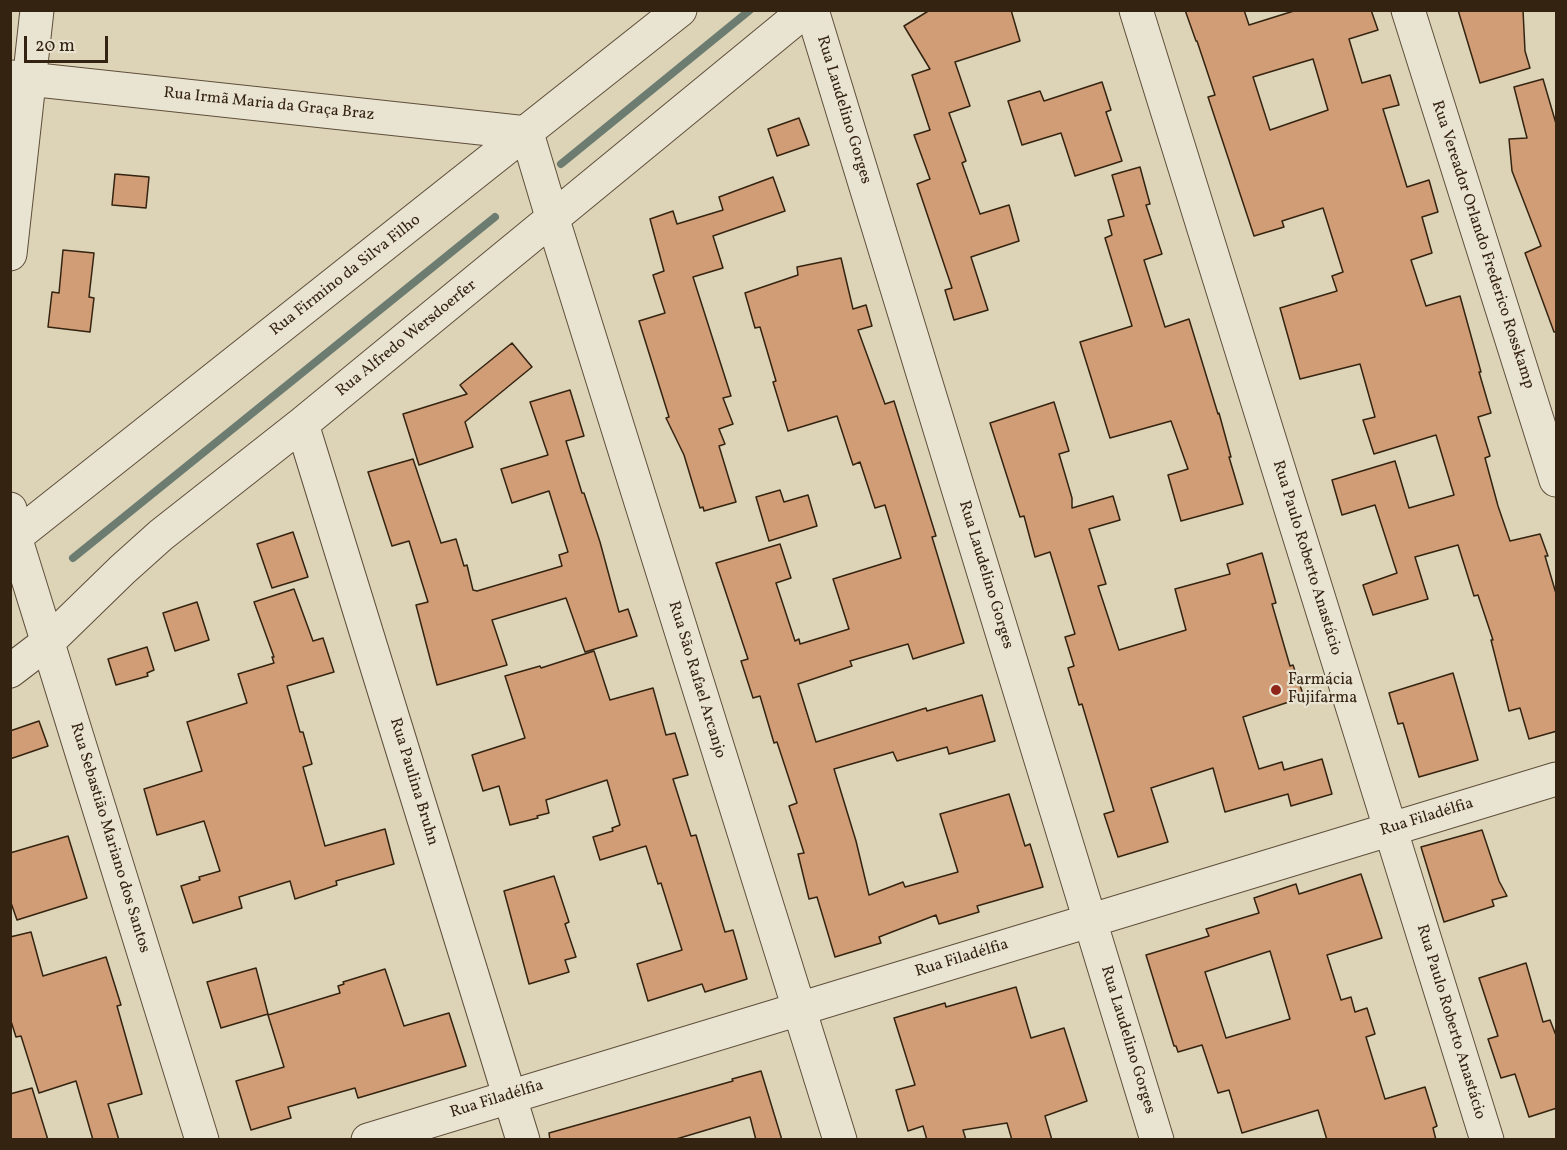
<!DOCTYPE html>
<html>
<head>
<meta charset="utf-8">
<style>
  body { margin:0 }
  #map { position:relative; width:1567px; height:1150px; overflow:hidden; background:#ddd4b8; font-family:Vollkorn,serif }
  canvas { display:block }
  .frame { position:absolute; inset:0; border:12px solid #342310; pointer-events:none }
  .scale { position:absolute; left:24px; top:36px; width:84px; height:27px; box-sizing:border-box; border:3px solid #342310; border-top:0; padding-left:8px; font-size:18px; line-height:21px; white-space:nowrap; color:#342310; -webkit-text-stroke:4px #e9e3d1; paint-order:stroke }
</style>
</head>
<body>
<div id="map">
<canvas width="1567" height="1150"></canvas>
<div class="frame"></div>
<div class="scale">20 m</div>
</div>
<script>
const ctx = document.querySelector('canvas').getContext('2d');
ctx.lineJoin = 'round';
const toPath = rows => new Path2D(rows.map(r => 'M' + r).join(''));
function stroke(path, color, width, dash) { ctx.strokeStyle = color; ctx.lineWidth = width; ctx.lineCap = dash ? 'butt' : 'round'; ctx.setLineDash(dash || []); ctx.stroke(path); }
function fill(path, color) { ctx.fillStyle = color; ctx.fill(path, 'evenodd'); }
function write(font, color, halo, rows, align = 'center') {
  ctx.font = font + ' Vollkorn,serif'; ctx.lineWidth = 4.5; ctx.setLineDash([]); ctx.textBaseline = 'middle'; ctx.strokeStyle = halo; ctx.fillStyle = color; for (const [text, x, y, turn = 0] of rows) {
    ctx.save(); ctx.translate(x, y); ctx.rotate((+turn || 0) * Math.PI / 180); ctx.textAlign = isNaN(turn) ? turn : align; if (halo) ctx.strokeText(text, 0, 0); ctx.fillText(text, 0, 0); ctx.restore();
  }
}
stroke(toPath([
  [561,164,750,10],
  [73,558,495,217]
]), '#6d7c71', 8);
const building = toPath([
  [930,10,1011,10,1020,41,955,62,970,106,949,113,966,161,962,163,980,214,1009,205,1019,241,971,257,988,310,954,320,945,290,952,288,917,184,930,179,914,135,930,130,912,75,930,69,904,26,930,10],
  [1185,10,1244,10,1249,25,1297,10,1371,10,1378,30,1349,39,1362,83,1390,75,1399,105,1383,109,1407,187,1429,180,1438,212,1422,217,1432,253,1411,260,1426,306,1460,296,1481,372,1479,372,1491,413,1478,417,1490,456,1485,458,1498,506,1510,541,1540,534,1548,556,1545,556,1557,597,1557,731,1529,739,1520,708,1509,711,1491,640,1493,640,1478,595,1474,596,1458,545,1415,557,1428,599,1373,615,1363,585,1397,573,1375,505,1342,515,1332,480,1395,461,1409,508,1454,495,1436,435,1374,454,1363,420,1375,417,1360,364,1300,379,1280,308,1337,291,1332,276,1343,272,1323,208,1282,221,1284,227,1254,236,1208,97,1215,95,1197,41,1196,41,1185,10],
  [1313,59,1328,110,1270,130,1253,77,1313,59],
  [1458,10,1523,10,1525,51,1530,68,1480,83,1458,10],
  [1543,79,1557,127,1557,332,1554,332,1525,253,1541,246,1512,171,1509,139,1527,138,1514,87,1543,79],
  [1102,82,1111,110,1106,112,1122,161,1075,176,1061,133,1022,145,1008,101,1040,91,1044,101,1102,82],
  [799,118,809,145,777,156,768,129,799,118],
  [1140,167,1150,204,1146,205,1162,254,1144,260,1165,327,1189,319,1218,414,1219,413,1231,457,1229,457,1243,504,1181,521,1168,475,1188,469,1171,421,1110,438,1080,342,1132,326,1105,238,1112,235,1108,220,1124,216,1112,175,1140,167],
  [115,174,149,177,146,208,112,205,115,174],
  [773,177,785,211,713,236,723,268,693,277,731,396,723,398,733,424,719,429,725,444,719,446,736,502,704,511,703,507,700,508,684,455,666,418,669,417,639,321,665,313,653,275,664,271,650,219,673,211,677,224,723,210,719,197,773,177],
  [63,250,94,253,89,297,94,298,90,332,48,327,52,292,59,293,63,250],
  [841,258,853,309,866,305,872,326,858,330,885,404,894,401,936,536,932,537,964,643,913,659,908,644,850,661,852,666,798,684,816,742,926,708,927,711,982,695,995,741,949,754,947,747,897,761,893,752,834,769,856,841,869,895,903,882,905,887,958,872,940,814,1009,794,1025,846,1030,844,1043,887,977,906,979,912,939,924,936,915,879,937,881,943,835,957,817,897,809,899,798,854,804,853,789,806,797,803,777,742,774,743,760,696,753,698,741,661,748,659,716,563,780,544,791,578,776,583,795,641,799,639,800,644,849,629,833,579,901,558,885,505,875,508,860,462,853,465,837,416,788,431,773,382,776,381,760,327,755,328,745,293,798,275,797,267,841,258],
  [512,343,532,367,465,422,473,447,419,465,403,414,467,394,460,385,512,343],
  [570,390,584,436,566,441,582,493,584,493,600,542,619,612,628,609,637,636,585,652,566,598,492,620,507,665,437,685,416,605,428,602,409,541,392,546,368,472,413,459,441,543,456,539,464,566,467,565,473,590,477,591,562,566,559,555,568,552,549,491,512,503,501,469,548,455,530,402,570,390],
  [1054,402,1069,451,1059,454,1072,498,1072,508,1113,496,1120,520,1089,529,1106,584,1098,586,1119,650,1186,630,1175,589,1230,574,1227,564,1262,553,1276,603,1272,604,1290,666,1293,665,1304,697,1243,717,1259,769,1282,762,1284,770,1322,759,1332,794,1291,806,1288,794,1225,812,1213,768,1151,788,1168,842,1118,857,1104,814,1114,811,1082,704,1079,705,1068,668,1074,666,1065,637,1075,634,1050,552,1035,557,1024,516,1020,517,990,423,1054,402],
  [780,490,784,502,808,495,817,526,769,541,756,497,780,490],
  [293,532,308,577,272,588,257,544,293,532],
  [294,589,313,641,323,638,334,672,287,686,300,732,303,732,312,764,303,767,325,846,385,829,394,864,336,881,337,885,295,899,290,881,239,897,242,908,193,923,181,886,200,880,199,877,220,871,204,821,157,835,144,789,202,771,187,722,247,703,238,674,274,663,272,657,274,657,254,602,294,589],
  [197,602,209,640,175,651,163,613,197,602],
  [147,647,154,670,147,673,148,676,116,685,108,659,147,647],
  [594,651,610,700,653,688,666,735,675,733,688,775,673,779,691,836,696,835,725,932,733,930,747,979,705,992,702,984,648,1001,637,964,682,950,661,883,658,884,646,846,600,860,593,837,613,831,612,828,620,825,607,780,546,800,549,813,537,816,538,818,510,825,499,786,483,791,472,755,525,738,505,676,540,666,541,668,594,651],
  [1453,673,1478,760,1419,777,1403,723,1398,724,1389,693,1453,673],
  [39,721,48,746,10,759,10,731,39,721],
  [1482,830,1499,881,1507,896,1492,900,1494,906,1444,922,1421,847,1482,830],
  [68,836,87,898,17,920,10,900,10,853,68,836],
  [1361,874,1382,938,1327,955,1341,1000,1351,997,1355,1012,1367,1008,1375,1034,1366,1037,1385,1099,1425,1087,1437,1126,1433,1128,1436,1140,1327,1140,1318,1110,1242,1133,1229,1090,1218,1093,1202,1045,1178,1052,1176,1046,1174,1046,1146,955,1209,936,1206,929,1259,913,1254,898,1296,884,1299,894,1361,874],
  [1270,951,1290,1019,1226,1038,1205,972,1270,951],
  [554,876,569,922,565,924,576,957,565,960,569,972,529,984,504,891,554,876],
  [31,932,43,976,106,957,121,1005,117,1006,142,1094,108,1104,119,1140,93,1140,76,1081,39,1093,21,1036,16,1037,10,1018,10,937,31,932],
  [1526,963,1543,1022,1550,1020,1557,1038,1557,1108,1529,1117,1515,1074,1501,1078,1488,1039,1498,1036,1479,978,1526,963],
  [256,968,268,1014,221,1028,207,982,256,968],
  [385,969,404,1026,449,1013,466,1066,358,1098,355,1088,288,1107,291,1118,251,1130,236,1081,284,1067,268,1015,340,993,338,986,344,984,343,982,385,969],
  [1016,987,1031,1038,1064,1028,1087,1101,1045,1116,1052,1140,1012,1140,1007,1123,963,1130,966,1140,927,1140,923,1126,908,1131,896,1090,915,1085,894,1018,945,1003,946,1007,1016,987],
  [761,1071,782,1140,756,1140,750,1117,673,1140,550,1140,549,1133,733,1081,732,1079,761,1071],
  [32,1088,48,1140,10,1140,10,1094,32,1088]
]);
fill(building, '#d09d76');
stroke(building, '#342310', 1.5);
const minor = toPath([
  [812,10,1157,1140],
  [1136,10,1487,1140],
  [1408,10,1556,480],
  [10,77,527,133,553,220,840,1140],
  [10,254,37,10],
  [302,424,523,1140],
  [10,509,15,537,202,1140],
  [10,541,680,10],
  [10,671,48,642,122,570,161,535,302,424,806,10],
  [368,1140,1556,779]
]);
stroke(minor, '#5e4f3a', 35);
stroke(minor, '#e9e3d1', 33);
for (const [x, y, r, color] of [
  [1276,690,6,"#8f2418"]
]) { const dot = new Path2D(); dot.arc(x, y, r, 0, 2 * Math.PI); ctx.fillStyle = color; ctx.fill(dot); stroke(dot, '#e9e3d1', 2); }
write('16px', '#342310', '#e9e3d1', [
  ["Rua Irmã Maria da Graça Braz",269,105,6],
  ["Rua Laudelino Gorges",843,110,73],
  ["Rua Vereador Orlando Frederico Rosskamp",1482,245,72],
  ["Rua Firmino da Silva Filho",346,276,-38],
  ["Rua Alfredo Wersdoerfer",407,339,-39],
  ["Rua Paulo Roberto Anastácio",1306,558,73],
  ["Rua Laudelino Gorges",985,575,73],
  ["Rua São Rafael Arcanjo",696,680,73],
  ["Rua Paulina Bruhn",413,782,73],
  ["Rua Filadélfia",1427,818,-17],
  ["Rua Sebastião Mariano dos Santos",109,838,73],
  ["Rua Filadélfia",962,959,-17],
  ["Rua Paulo Roberto Anastácio",1450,1022,73],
  ["Rua Laudelino Gorges",1127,1040,73],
  ["Rua Filadélfia",497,1100,-17]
]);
write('16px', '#342310', '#e9e3d1', [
  ["Farmácia",1288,681],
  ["Fujifarma",1288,699]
], 'left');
</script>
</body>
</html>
